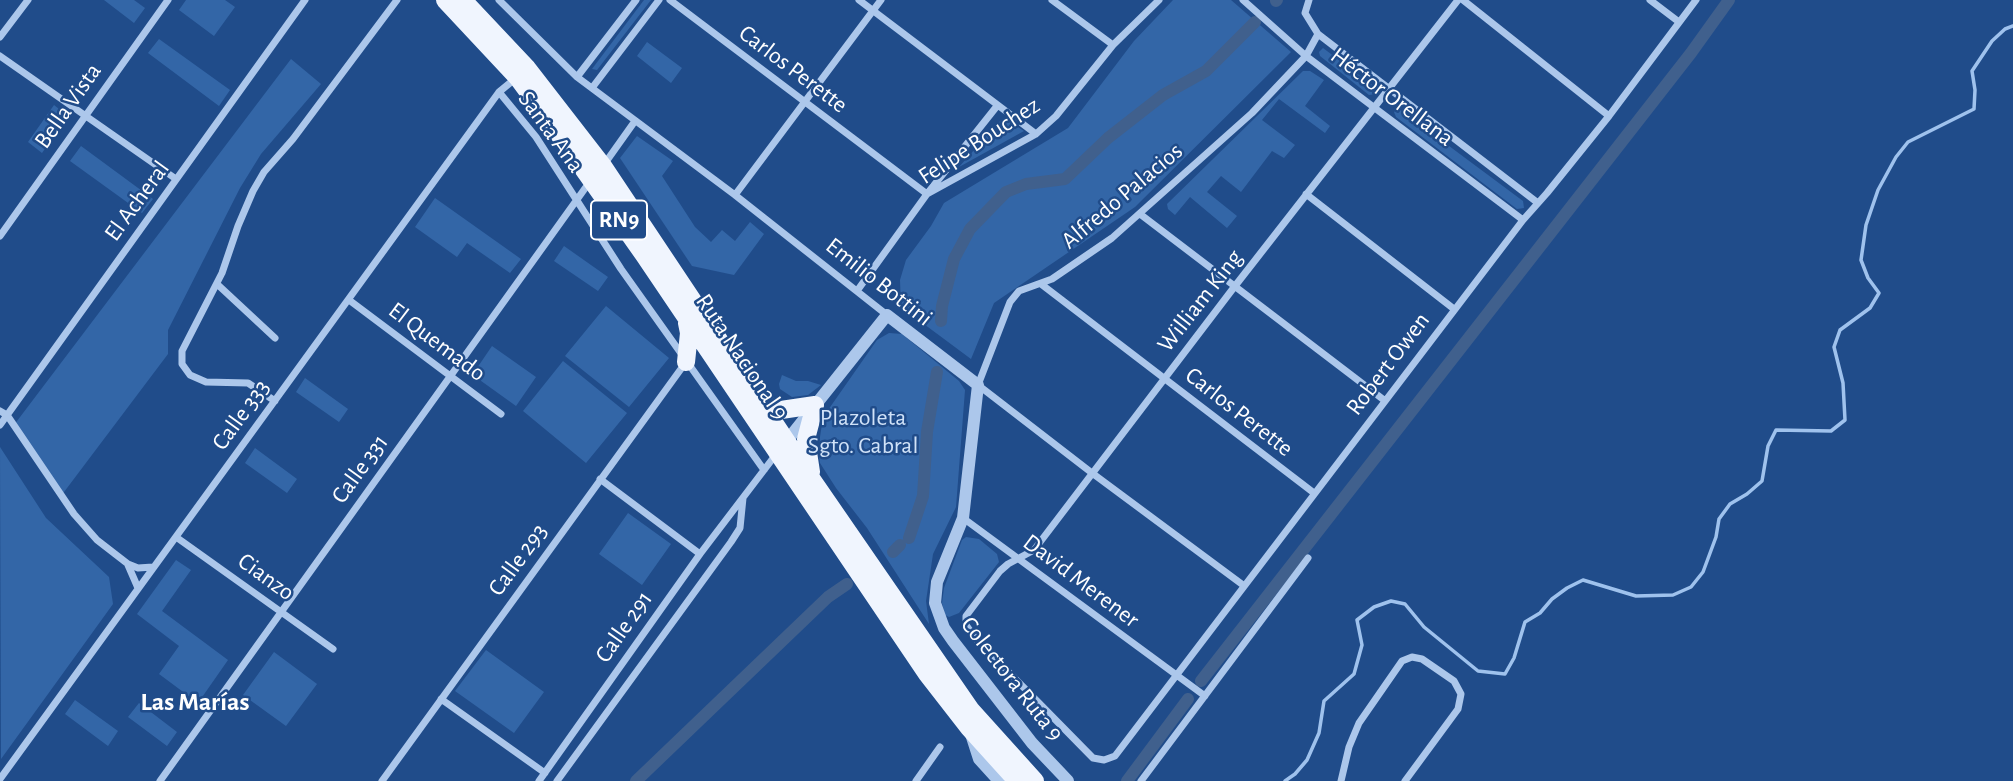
<!DOCTYPE html>
<html>
<head>
<meta charset="utf-8">
<style>
  body { margin:0 }
  canvas { display:block; background:#204c8a }
</style>
</head>
<body>
<canvas width="2013" height="781"></canvas>
<script>
const ctx = document.querySelector('canvas').getContext('2d');
ctx.lineJoin = 'round';
function fill(path, color) { ctx.fillStyle = color; ctx.fill(path, 'evenodd'); }
const toPath = rows => new Path2D(rows.map(r => 'M' + r).join(''));
function stroke(path, color, width, dash) { ctx.strokeStyle = color; ctx.lineWidth = width; ctx.lineCap = dash ? 'butt' : 'round'; ctx.setLineDash(dash || []); ctx.stroke(path); }
function write(font, color, halo, rows, align = 'center') {
  ctx.font = font + ' "Alegreya Sans",sans-serif'; ctx.lineWidth = 5; ctx.setLineDash([]); ctx.textBaseline = 'middle'; ctx.strokeStyle = halo; ctx.fillStyle = color; for (const [text, x, y, turn = 0] of rows) {
    ctx.save(); ctx.translate(x, y); ctx.rotate((+turn || 0) * Math.PI / 180); ctx.textAlign = isNaN(turn) ? turn : align; if (halo) ctx.strokeText(text, 0, 0); ctx.fillText(text, 0, 0); ctx.restore();
  }
}
fill(toPath([
  [104,0,134,0,145,8,134,23],
  [186,0,225,0,235,7,214,36,179,10],
  [644,0,651,0,597,70,592,69],
  [1173,0,1231,0,1291,52,1135,207,994,303,971,359,901,307,900,280,906,260,931,226,944,203,1068,128,1134,41],
  [159,39,230,90,219,106,148,53],
  [647,42,682,68,671,83,637,56],
  [1323,48,1375,87,1376,94,1369,95,1320,56,1319,52],
  [291,59,321,84,261,154,240,188,168,330,168,354,61,496,14,425],
  [1303,71,1310,71,1324,80,1305,106,1330,126,1325,133,1279,99,1262,120,1295,145,1284,158,1272,151,1241,192,1221,176,1207,192,1237,216,1227,228,1190,197,1175,215,1168,209,1167,204],
  [54,105,64,113,65,120,42,153,28,142],
  [1398,108,1523,201,1524,208,1517,209,1396,117,1394,112],
  [1004,118,1024,131,959,167,998,123],
  [637,136,673,161,662,176,695,227,711,242,722,230,735,241,750,222,764,234,734,275,692,266,620,158],
  [81,146,153,199,142,213,70,161],
  [435,198,521,259,510,273,467,243,457,257,415,227],
  [564,246,608,277,598,291,554,261],
  [606,306,669,358,629,407,565,356],
  [889,333,902,334,959,381,965,390,956,507,933,554,926,601,929,624,867,528,836,488,820,463,818,450,822,424,826,413,877,340],
  [492,346,536,377,516,406,477,378,475,371],
  [563,361,627,413,586,463,523,411],
  [782,375,796,381,808,381,821,385,808,395,792,397,780,389,779,384],
  [305,378,348,409,339,422,296,392],
  [0,447,46,518,109,577,113,604,1,759],
  [255,448,297,479,287,493,245,463],
  [628,513,671,544,642,585,599,554],
  [966,537,979,539,997,554,999,562,959,613,949,617,945,615,942,603,944,588,962,540],
  [176,560,191,570,162,611,228,660,198,703,159,674,179,646,137,614],
  [486,650,544,692,514,733,455,691],
  [274,652,317,684,286,726,243,695],
  [75,700,118,731,108,746,65,714],
  [139,703,177,732,167,746,128,717]
]), '#3366a7');
stroke(toPath([
  [1285,781,1295,774,1307,760,1319,733,1324,701,1354,674,1362,645,1357,620,1374,607,1391,601,1405,604,1424,627,1478,671,1505,674,1514,658,1525,622,1540,613,1552,599,1567,588,1583,580,1636,596,1673,595,1691,587,1703,572,1716,537,1719,519,1730,504,1747,494,1762,481,1768,446,1776,430,1831,431,1845,420,1843,383,1834,347,1840,330,1870,308,1879,293,1868,278,1861,260,1866,225,1878,190,1896,157,1908,142,1974,109,1975,90,1972,71,1992,41,2005,29,2013,26]
]), '#9fc2ed', 3.5);
stroke(toPath([
  [1276,1,1277,0],
  [941,321,942,306,954,259,970,229,1006,192,1026,184,1065,179,1108,138,1163,95,1206,71,1255,22],
  [909,538,923,496,927,432,937,372],
  [893,552,900,545],
  [1201,681,1691,53,1729,0],
  [636,781,828,597,847,584],
  [1127,781,1188,699]
]), '#40608d', 12);
stroke(toPath([
  [499,0,577,77,735,195,887,315],
  [670,0,927,194,997,106],
  [859,0,1036,134],
  [1052,0,1113,45],
  [1243,0,1306,56,1523,220],
  [1458,0,1235,286,1034,550,1008,564,1000,571,966,616,966,625,976,639,1093,758,1104,760,1115,756,1523,220,1547,193,1609,116,1696,0],
  [1463,0,1609,116],
  [1650,0,1679,22],
  [1318,34,1538,203],
  [0,37,28,0],
  [0,56,176,179],
  [577,77,636,0],
  [592,88,659,0],
  [499,92,536,137,621,269,764,470],
  [603,166,635,121],
  [1306,194,1454,309],
  [735,195,881,0],
  [1140,214,1384,400],
  [0,236,168,0],
  [217,284,275,338],
  [1041,284,1314,493],
  [857,291,927,194,1036,134,1056,116,1113,45,1159,0],
  [349,300,501,414],
  [275,401,248,383,206,382,190,375,182,364,182,351,222,273,238,226,253,191,264,172,293,139,397,0],
  [0,411,7,415,74,514,97,540,128,564,138,568,153,567],
  [0,425,305,0],
  [600,479,700,554],
  [963,518,1205,696],
  [176,537,333,649],
  [128,565,138,588],
  [1243,585,1092,473,978,385,1010,302,1019,291,1052,279,1112,238,1252,113,1306,56,1318,34,1305,13,1309,0],
  [441,699,545,773],
  [0,779,499,92,516,78],
  [160,781,591,180],
  [382,781,686,362],
  [539,781,700,554,777,453],
  [557,781,731,542,740,528,743,498],
  [916,781,940,747],
  [1141,781,1308,558],
  [1341,781,1349,747,1359,723,1402,661,1412,657,1422,659,1454,681,1461,694,1458,709,1405,781]
]), '#acc7eb', 7);
stroke(toPath([
  [782,447,887,315,978,385,963,518,937,582,935,603,944,628,953,641,1032,743,1068,781],
  [970,731,979,759,999,781]
]), '#acc7eb', 12);
stroke(toPath([
  [445,0,517,77,548,119,644,255,927,674,969,728,1017,781],
  [463,0,527,68,603,166,813,481,971,710,1035,781],
  [686,362,689,333,687,323],
  [760,399,767,405,781,410,815,405,806,439,811,472]
]), '#f0f5fe', 18);
for (const [x, y, w] of [
  [619,220,56]
]) { const box = new Path2D(); box.roundRect(x - w / 2, y - 19.5, w, 39, 5); ctx.fillStyle = '#204c8a'; ctx.fill(box); stroke(box, '#fff', 2); }
write('bold 23px', '#fff', null, [
  ["RN9",619,220]
]);
write('24px', '#fff', '#204c8a', [
  ["Carlos Perette",793,69,37],
  ["Héctor Orellana",1392,97,37],
  ["Bella Vista",68,106,-55],
  ["Santa Ana",551,132,54],
  ["Felipe Bouchez",979,141,-33],
  ["Alfredo Palacios",1122,196,-40],
  ["El Acheral",137,201,-54],
  ["Emilio Bottini",879,282,38],
  ["William King",1200,301,-52],
  ["El Quemado",437,342,37],
  ["Ruta Nacional 9",742,357,56],
  ["Robert Owen",1388,364,-53],
  ["Carlos Perette",1239,412,38],
  ["Calle 333",241,415,-54],
  ["Calle 331",360,469,-54],
  ["Calle 293",518,560,-54],
  ["Cianzo",266,577,36],
  ["David Merener",1081,581,37],
  ["Calle 291",624,627,-55],
  ["Colectora Ruta 9",1012,679,52]
]);
write('24px', '#d0e2f8', '#204c8a', [
  ["Plazoleta",863,418],
  ["Sgto. Cabral",863,446]
]);
write('bold 26px', '#fff', '#204c8a', [
  ["Las Marías",195,702]
]);
</script>
</body>
</html>
